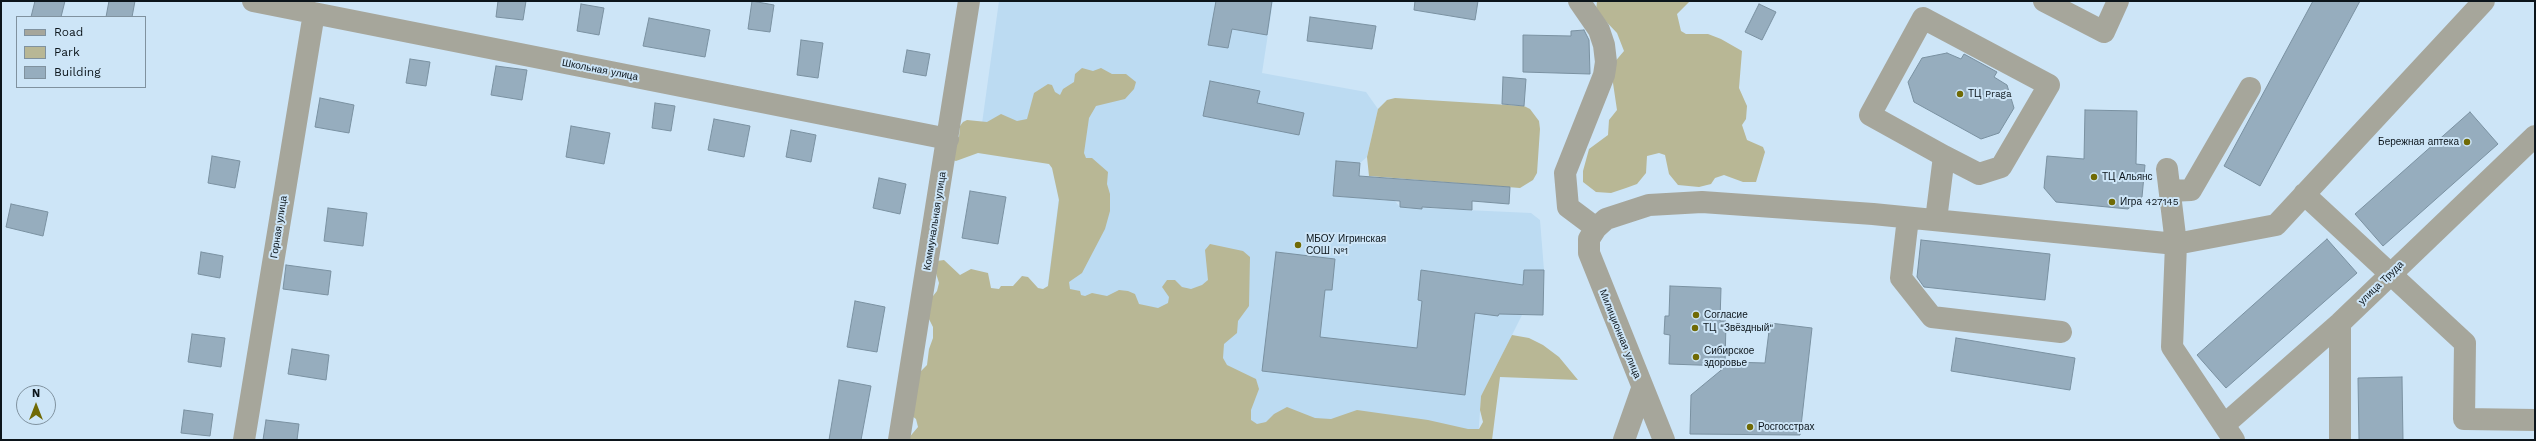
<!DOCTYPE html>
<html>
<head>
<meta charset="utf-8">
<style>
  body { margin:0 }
  #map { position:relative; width:2536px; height:441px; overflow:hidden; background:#cde5f7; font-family:"Work Sans",sans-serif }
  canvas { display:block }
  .frame { position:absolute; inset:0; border:2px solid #0c151b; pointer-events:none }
  .legend { position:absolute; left:16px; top:16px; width:130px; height:72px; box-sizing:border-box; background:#cde5f7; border:1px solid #80929f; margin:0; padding:5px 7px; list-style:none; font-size:12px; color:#0c151b }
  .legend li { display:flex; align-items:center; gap:8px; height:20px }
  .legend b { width:20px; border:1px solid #80929f }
  .north { position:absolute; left:16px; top:385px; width:40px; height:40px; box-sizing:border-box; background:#cde5f7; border:1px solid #80929f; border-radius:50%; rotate:0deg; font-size:11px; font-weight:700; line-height:16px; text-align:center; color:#0c151b }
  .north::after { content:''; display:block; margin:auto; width:14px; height:18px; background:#706a05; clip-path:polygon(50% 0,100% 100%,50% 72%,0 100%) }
</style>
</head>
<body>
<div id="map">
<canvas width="2536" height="441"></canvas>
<div class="frame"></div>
<ul class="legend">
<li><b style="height:5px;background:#a6a69b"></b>Road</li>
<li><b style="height:11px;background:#b8b795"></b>Park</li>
<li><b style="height:11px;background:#96adbe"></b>Building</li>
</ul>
<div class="north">N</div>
</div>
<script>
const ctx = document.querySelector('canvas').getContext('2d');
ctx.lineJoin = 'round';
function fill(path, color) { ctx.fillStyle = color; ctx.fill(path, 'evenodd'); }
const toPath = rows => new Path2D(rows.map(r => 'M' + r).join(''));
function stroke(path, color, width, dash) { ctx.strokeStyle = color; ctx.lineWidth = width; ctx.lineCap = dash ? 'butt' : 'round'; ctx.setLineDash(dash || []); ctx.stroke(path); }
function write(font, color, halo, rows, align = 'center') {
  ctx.font = font + ' "Work Sans",sans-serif'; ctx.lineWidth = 4; ctx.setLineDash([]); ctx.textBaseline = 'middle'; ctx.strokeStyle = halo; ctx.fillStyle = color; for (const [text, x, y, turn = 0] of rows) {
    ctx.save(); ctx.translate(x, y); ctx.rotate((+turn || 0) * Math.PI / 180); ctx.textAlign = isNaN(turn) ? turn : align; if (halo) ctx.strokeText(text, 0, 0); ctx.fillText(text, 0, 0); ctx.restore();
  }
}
fill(toPath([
  [999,1,1273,1,1262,73,1366,92,1378,109,1367,157,1360,163,1336,161,1333,196,1395,201,1400,207,1531,213,1540,220,1544,270,1543,315,1522,315,1512,335,1481,396,1478,440,1150,440,1046,299,1064,158,979,145]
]), '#bcdbf2');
fill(toPath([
  [1597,1,1690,1,1677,14,1681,31,1686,34,1708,34,1721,39,1742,51,1739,88,1747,106,1746,119,1742,125,1747,140,1763,147,1765,152,1756,182,1743,182,1724,175,1715,178,1711,184,1699,187,1678,185,1669,174,1665,155,1659,153,1647,156,1646,173,1637,184,1626,188,1611,193,1596,192,1583,182,1583,171,1589,149,1608,135,1609,120,1617,110,1613,83,1613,64,1624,51,1617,33,1596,11],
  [1082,68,1093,71,1101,68,1112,74,1126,74,1136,82,1134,89,1125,99,1096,106,1089,118,1084,153,1086,158,1092,158,1108,172,1107,184,1110,194,1110,211,1105,229,1082,273,1069,282,1070,289,1080,291,1081,295,1085,296,1092,293,1107,296,1119,290,1128,291,1135,294,1139,304,1158,308,1168,303,1169,297,1162,287,1167,280,1175,280,1182,287,1191,289,1202,285,1208,280,1205,250,1210,244,1243,251,1250,257,1249,306,1238,321,1237,333,1224,344,1223,358,1227,365,1256,379,1259,389,1251,410,1251,420,1257,424,1266,422,1274,414,1287,407,1315,418,1331,419,1357,410,1428,420,1468,429,1479,429,1483,422,1480,410,1481,396,1512,335,1529,338,1543,345,1559,357,1578,380,1500,377,1492,440,907,440,918,427,916,419,912,416,916,376,927,365,929,349,933,338,933,327,927,315,929,301,937,291,939,283,935,270,937,261,944,260,960,275,971,269,988,273,991,288,999,289,1001,286,1013,286,1022,276,1028,277,1038,288,1043,289,1048,286,1059,200,1052,168,1049,164,978,153,956,161,952,160,952,139,959,137,960,126,963,122,967,120,987,122,1001,114,1017,121,1027,119,1034,93,1048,84,1052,85,1055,92,1060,95,1063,89,1074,82,1075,74],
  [1395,98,1524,106,1530,109,1539,121,1540,129,1537,173,1533,180,1520,188,1369,176,1367,157,1378,109,1387,100]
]), '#b8b795');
const building = toPath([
  [35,1,65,1,61,17,31,17,35,1],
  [109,1,135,1,132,17,106,17,109,1],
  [498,1,526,1,523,20,496,17,498,1],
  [752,1,774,5,770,32,748,29,752,1],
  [1216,1,1272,1,1267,35,1232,29,1228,48,1208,45,1216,1],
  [1415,1,1478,1,1475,20,1414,10,1415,1],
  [2313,1,2360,1,2260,186,2224,166,2313,1],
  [581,4,604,8,599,35,577,31,581,4],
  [1759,4,1776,12,1762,40,1745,32,1759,4],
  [1310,17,1376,26,1372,49,1307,41,1310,17],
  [649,18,710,30,705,57,643,46,649,18],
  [1584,30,1589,40,1590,74,1523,72,1523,35,1571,36,1571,31,1584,30],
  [801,40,823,43,818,78,797,75,801,40],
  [907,50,930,54,926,76,903,72,907,50],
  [1947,53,1961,59,1964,54,1997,72,1994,77,2007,85,2014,108,1999,133,1981,139,1914,102,1908,82,1922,58,1947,53],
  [410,59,430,62,426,86,406,83,410,59],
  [496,66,527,70,522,100,491,95,496,66],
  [1503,77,1526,79,1524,106,1502,104,1503,77],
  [1210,81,1260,91,1257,103,1304,113,1299,135,1203,116,1210,81],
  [320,98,354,105,349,133,315,127,320,98],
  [655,103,675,106,671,131,652,128,655,103],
  [2085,110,2137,111,2136,164,2145,165,2142,197,2128,209,2056,202,2044,188,2047,156,2084,159,2085,110],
  [2470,112,2498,144,2383,246,2355,214,2470,112],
  [714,119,750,126,744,157,708,150,714,119],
  [571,126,610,133,604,164,566,157,571,126],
  [791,130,816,135,811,162,786,157,791,130],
  [212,156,240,161,235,188,208,183,212,156],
  [1336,161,1360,163,1359,176,1510,187,1509,204,1472,201,1472,210,1422,207,1422,209,1400,207,1400,201,1333,196,1336,161],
  [879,178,906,184,900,214,873,208,879,178],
  [970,191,1006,197,998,244,962,238,970,191],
  [11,204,48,212,43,236,6,227,11,204],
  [328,208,367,213,363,246,324,241,328,208],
  [2327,239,2357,273,2226,388,2197,355,2327,239],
  [1921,240,2050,254,2045,300,1924,287,1917,277,1921,240],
  [201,252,223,256,220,278,198,274,201,252],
  [1276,252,1335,259,1332,290,1325,290,1320,337,1417,348,1422,301,1418,300,1421,270,1523,285,1524,270,1544,270,1543,315,1499,314,1498,316,1475,313,1465,395,1262,371,1276,252],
  [286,265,331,271,328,295,283,289,286,265],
  [1670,286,1721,288,1720,321,1726,321,1725,366,1669,364,1670,335,1664,334,1665,316,1669,316,1670,286],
  [855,301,885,307,877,352,847,347,855,301],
  [1770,323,1812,328,1800,435,1690,434,1691,395,1731,362,1765,363,1770,323],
  [192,334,225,338,221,367,188,362,192,334],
  [1956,338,2075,358,2070,390,1951,371,1956,338],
  [292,349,329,355,326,380,288,374,292,349],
  [2402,377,2403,440,2359,440,2358,378,2402,377],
  [839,380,871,386,861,440,829,440,839,380],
  [184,410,213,414,210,436,181,433,184,410],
  [266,420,299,424,297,440,263,440,266,420]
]);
fill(building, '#96adbe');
stroke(building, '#7a91a1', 1);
stroke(toPath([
  [253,1,948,139],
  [1579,1,1599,30,1604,45,1606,62,1604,75,1565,173,1568,207,1596,228],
  [2044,1,2104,32,2118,1],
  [2167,169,2176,244,2172,347,2234,440],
  [2170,191,2191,190,2250,88],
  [2304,194,2465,343,2464,419,2535,420],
  [1908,218,1901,278,1932,317,2061,332],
  [1936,220,1944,156,1870,115,1923,18,2049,85,2001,167,1979,174,1944,156],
  [2340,323,2340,440],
  [2224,425,2340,323,2535,136],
  [244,440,314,13],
  [899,440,969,1],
  [1624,440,1642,389],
  [1664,440,1589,253,1589,239,1596,228,1606,219,1649,205,1702,202,1873,214,2176,244,2276,225,2484,1]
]), '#a6a69b', 22);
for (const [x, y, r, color] of [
  [1960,94,4,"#706a05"],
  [2467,142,4,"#706a05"],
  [2094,177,4,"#706a05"],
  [2112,202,4,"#706a05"],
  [1298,245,4,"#706a05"],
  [1696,315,4,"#706a05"],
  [1695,328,4,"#706a05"],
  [1696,357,4,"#706a05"],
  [1750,427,4,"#706a05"]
]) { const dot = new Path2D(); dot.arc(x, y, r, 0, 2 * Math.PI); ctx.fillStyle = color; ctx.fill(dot); stroke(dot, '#cde5f7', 1.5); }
write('10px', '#0c151b', '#cde5f7', [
  ["Школьная улица",600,70,11],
  ["Коммунальная улица",935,221,-81],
  ["Горная улица",279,227,-81],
  ["улица Труда",2381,283,-44],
  ["Милиционная улица",1620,334,68]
]);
write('10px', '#0c151b', '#cde5f7', [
  ["ТЦ Praga",1968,94],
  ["Бережная аптека",2459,142,"right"],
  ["ТЦ Альянс",2102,177],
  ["Игра 427145",2120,202],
  ["МБОУ Игринская",1306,239],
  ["СОШ №1",1306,251],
  ["Согласие",1704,315],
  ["ТЦ \"Звёздный\"",1703,328],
  ["Сибирское",1704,351],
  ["здоровье",1704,363],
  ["Росгосстрах",1758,427]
], 'left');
</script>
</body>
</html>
